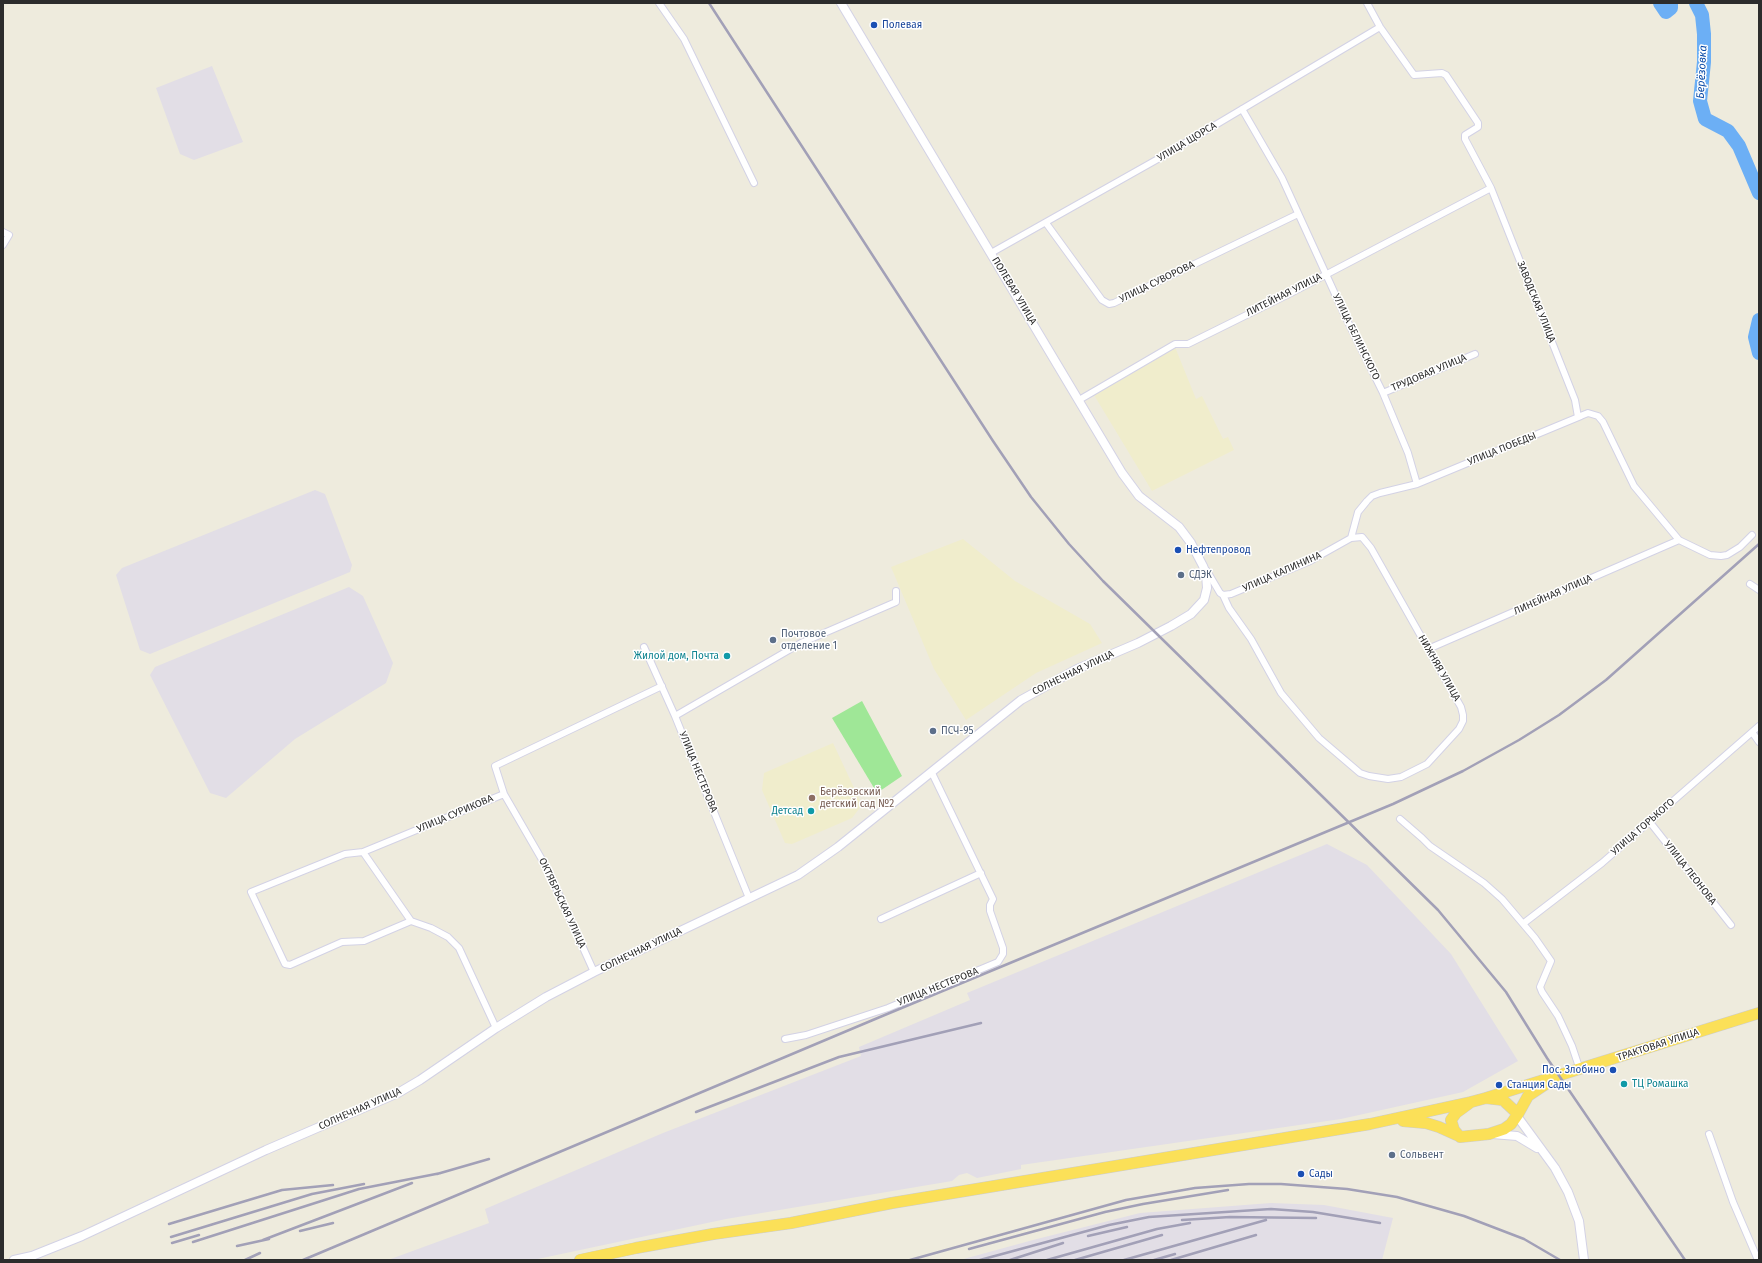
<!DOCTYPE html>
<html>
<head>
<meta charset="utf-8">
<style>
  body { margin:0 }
  #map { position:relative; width:1762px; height:1263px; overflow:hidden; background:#eeebdd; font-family:"Fira Sans",sans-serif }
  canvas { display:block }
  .frame { position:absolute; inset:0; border:4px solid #2c2c2c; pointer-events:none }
</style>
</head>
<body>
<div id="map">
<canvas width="1762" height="1263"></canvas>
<div class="frame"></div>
</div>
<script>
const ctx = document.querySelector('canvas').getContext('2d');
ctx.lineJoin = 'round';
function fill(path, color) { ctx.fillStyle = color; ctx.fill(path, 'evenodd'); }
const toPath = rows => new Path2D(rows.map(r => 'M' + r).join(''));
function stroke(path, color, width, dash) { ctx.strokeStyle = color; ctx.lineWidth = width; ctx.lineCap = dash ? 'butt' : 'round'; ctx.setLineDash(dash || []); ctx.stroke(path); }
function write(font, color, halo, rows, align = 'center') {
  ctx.font = font + ' "Fira Sans",sans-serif'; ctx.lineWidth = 3; ctx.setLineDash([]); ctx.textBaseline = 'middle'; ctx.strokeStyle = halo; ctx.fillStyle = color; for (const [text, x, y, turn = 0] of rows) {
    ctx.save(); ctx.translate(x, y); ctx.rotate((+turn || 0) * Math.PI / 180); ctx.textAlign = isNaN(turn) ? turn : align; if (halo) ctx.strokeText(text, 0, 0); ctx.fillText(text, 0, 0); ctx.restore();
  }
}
fill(toPath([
  [212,66,243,142,194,160,180,154,156,88],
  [315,490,325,494,352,565,350,572,150,654,140,650,116,575,122,568],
  [349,587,363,596,393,663,386,683,295,739,226,798,210,793,150,675,155,667],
  [1327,844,1367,865,1451,954,1518,1061,1463,1092,1341,1119,1021,1165,1021,1169,977,1178,967,1173,959,1175,952,1181,726,1219,533,1260,388,1260,489,1223,485,1209,663,1133,861,1056,859,1047,970,1000,967,993],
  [1271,1203,1324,1205,1393,1218,1382,1260,960,1260,1033,1240,1140,1213]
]), '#e2dee6');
fill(toPath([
  [1175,347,1196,399,1202,396,1223,439,1228,437,1234,450,1152,491,1094,395],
  [963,539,1015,581,1090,624,1102,643,1036,673,966,720,934,669,891,567],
  [833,743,862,805,852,818,792,844,785,843,762,790,764,773]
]), '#f0edcc');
fill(toPath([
  [862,701,902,776,877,793,832,718]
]), '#9fe797');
stroke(toPath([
  [1660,3,1666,12,1671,8,1671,3],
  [1696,3,1702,15,1704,34,1704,62,1700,101,1705,119,1728,131,1739,146,1759,193],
  [1759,320,1755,337,1759,353]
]), '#6caff5', 14);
const minor = toPath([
  [659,3,684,39,754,183],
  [1367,3,1380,27,1414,75,1442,73,1446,75,1478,123,1478,127,1465,135,1465,139,1491,188,1575,400,1578,417,1588,413,1598,416,1603,422,1634,486,1679,540,1710,555,1721,556,1727,555,1740,547,1752,535],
  [1242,109,1282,178,1346,318,1383,393,1408,453,1417,484],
  [1046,223,1102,300,1109,304,1114,303,1298,214],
  [3,232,9,235,3,245],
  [991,253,1165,155,1380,27],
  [1383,393,1475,354],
  [1079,400,1175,344,1188,344,1291,293,1491,188],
  [1207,571,1220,593,1223,595,1231,594,1310,561,1351,538,1358,512,1367,501,1372,496,1380,493,1417,484,1581,416],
  [1750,584,1759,590],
  [1223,595,1229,608,1251,639,1281,693,1319,738,1360,773,1369,776,1388,779,1401,777,1427,764,1459,729,1463,721,1463,715,1461,707,1371,548,1362,537,1351,538],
  [644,647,675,716,749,898],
  [1428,649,1679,540],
  [675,716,801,643,896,602,896,591],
  [1752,732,1759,742],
  [504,794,548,870,594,972],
  [1400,819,1422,838,1430,846,1484,883,1502,899,1535,938,1551,961,1540,987,1542,992,1558,1016,1572,1046,1580,1070],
  [1649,821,1731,925],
  [363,852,411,921,431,928,448,937,459,948,496,1028],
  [881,919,981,873],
  [411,921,364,941,342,942,290,965,285,964,251,892,345,854,363,852,504,794,495,766,662,686],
  [1524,923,1602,863,1759,726],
  [785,1039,806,1035,888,1008,998,962,1003,954,1003,948,990,911,990,905,993,899,932,773],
  [1709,1134,1733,1202,1758,1260]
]);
const tertiary = toPath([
  [1517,1116,1555,1168,1568,1192,1579,1221,1584,1260],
  [1492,1134,1517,1136,1537,1148],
  [14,1260,32,1256,82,1236,266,1150,398,1093,420,1080,496,1028,546,997,594,972,798,875,838,847,1021,700,1077,669,1138,643,1171,626,1191,614,1204,600,1207,588,1206,574,1203,566,1191,543,1179,527,1139,496,1122,473,841,3]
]);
const trunk = toPath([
  [1486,1098,1759,1013],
  [1486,1098,1503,1100,1518,1114,1511,1124,1504,1129,1489,1134,1460,1137,1454,1130,1451,1120,1456,1113,1471,1102,1486,1098],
  [1518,1114,1528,1096,1546,1084],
  [1403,1121,1426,1123,1439,1127,1459,1136],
  [580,1260,636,1248,713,1234,791,1223,892,1203,1370,1124,1471,1102]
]);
stroke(minor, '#d3d2e5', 8);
stroke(tertiary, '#d3d2e5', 10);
stroke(trunk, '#ccc', 12);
stroke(minor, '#fff', 6);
stroke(tertiary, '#fff', 8);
stroke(trunk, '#fbe058', 11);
stroke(toPath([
  [709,3,993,441,1031,497,1069,544,1103,581,1438,910,1506,992,1547,1058,1685,1260],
  [696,1112,839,1057,981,1023],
  [437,1174,489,1159],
  [1182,1220,1230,1217,1316,1218],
  [169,1224,282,1190,333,1185],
  [300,1231,333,1223],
  [1088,1236,1127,1227],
  [171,1237,312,1194,364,1184],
  [263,1240,412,1183],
  [193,1242,359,1189,441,1173],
  [172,1243,199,1235],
  [237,1246,269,1239],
  [969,1249,1105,1212,1143,1204,1228,1190],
  [245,1260,260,1253],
  [303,1260,880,1017,1393,804,1463,771,1519,740,1559,715,1606,680,1759,544],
  [910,1260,1126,1200,1195,1188,1249,1184,1281,1184,1347,1189,1397,1197,1464,1216,1524,1239,1560,1260],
  [980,1260,1109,1225,1149,1217,1271,1209,1313,1212,1380,1223],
  [1010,1260,1063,1243],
  [1047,1260,1157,1229,1190,1223],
  [1075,1260,1162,1235],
  [1124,1260,1266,1220],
  [1154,1260,1175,1254],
  [1171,1260,1256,1235]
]), '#a2a0b7', 2.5);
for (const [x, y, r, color] of [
  [874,25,4,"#1a4fb4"],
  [1178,550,4,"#1a4fb4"],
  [1181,575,4,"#5c6f8a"],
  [773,640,4,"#5c6f8a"],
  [727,656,4,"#0f9aa8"],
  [933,731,4,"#5c6f8a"],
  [812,798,4,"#8d6e63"],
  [811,811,4,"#0f9aa8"],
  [1613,1070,4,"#1a4fb4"],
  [1624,1084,4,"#0f9aa8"],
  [1499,1085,4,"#1a4fb4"],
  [1392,1155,4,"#5c6f8a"],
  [1301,1174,4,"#1a4fb4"]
]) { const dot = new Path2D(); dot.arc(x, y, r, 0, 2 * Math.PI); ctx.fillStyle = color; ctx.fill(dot); stroke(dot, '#fff', 1.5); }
write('10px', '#164399', '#fff', [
  ["Полевая",882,25],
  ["Нефтепровод",1186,550],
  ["Пос. Злобино",1605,1070,"right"],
  ["Станция Сады",1507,1085],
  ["Сады",1309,1174]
], 'left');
write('10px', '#2c2c2c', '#fff', [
  ["УЛИЦА ЩОРСА",1187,142,-31],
  ["УЛИЦА СУВОРОВА",1157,282,-26],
  ["ПОЛЕВАЯ УЛИЦА",1014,291,59],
  ["ЛИТЕЙНАЯ УЛИЦА",1284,295,-27],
  ["ЗАВОДСКАЯ УЛИЦА",1536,302,68],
  ["УЛИЦА БЕЛИНСКОГО",1356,337,64],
  ["ТРУДОВАЯ УЛИЦА",1429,373,-23],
  ["УЛИЦА ПОБЕДЫ",1502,449,-22],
  ["УЛИЦА КАЛИНИНА",1282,572,-24],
  ["ЛИНЕЙНАЯ УЛИЦА",1553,595,-24],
  ["НИЖНЯЯ УЛИЦА",1439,668,60],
  ["СОЛНЕЧНАЯ УЛИЦА",1073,673,-26],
  ["УЛИЦА НЕСТЕРОВА",698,772,68],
  ["УЛИЦА СУРИКОВА",455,814,-23],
  ["УЛИЦА ГОРЬКОГО",1643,827,-41],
  ["УЛИЦА ЛЕОНОВА",1690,873,52],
  ["ОКТЯБРЬСКАЯ УЛИЦА",562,903,65],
  ["СОЛНЕЧНАЯ УЛИЦА",641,950,-26],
  ["УЛИЦА НЕСТЕРОВА",938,987,-22],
  ["ТРАКТОВАЯ УЛИЦА",1658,1045,-18],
  ["СОЛНЕЧНАЯ УЛИЦА",360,1109,-24]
]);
write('10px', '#4e5e75', '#fff', [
  ["СДЭК",1189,575],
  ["Почтовое",781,634],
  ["отделение 1",781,646],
  ["ПСЧ-95",941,731],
  ["Сольвент",1400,1155]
], 'left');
write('10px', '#0d838f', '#fff', [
  ["Жилой дом, Почта",719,656],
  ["Детсад",803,811],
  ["ТЦ Ромашка",1632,1084,"left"]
], 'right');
write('10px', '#785e54', '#fff', [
  ["Берёзовский",820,792],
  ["детский сад №2",820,804]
], 'left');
write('italic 11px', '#0748a5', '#fff', [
  ["Берёзовка",1702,72,-87]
]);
</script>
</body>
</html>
